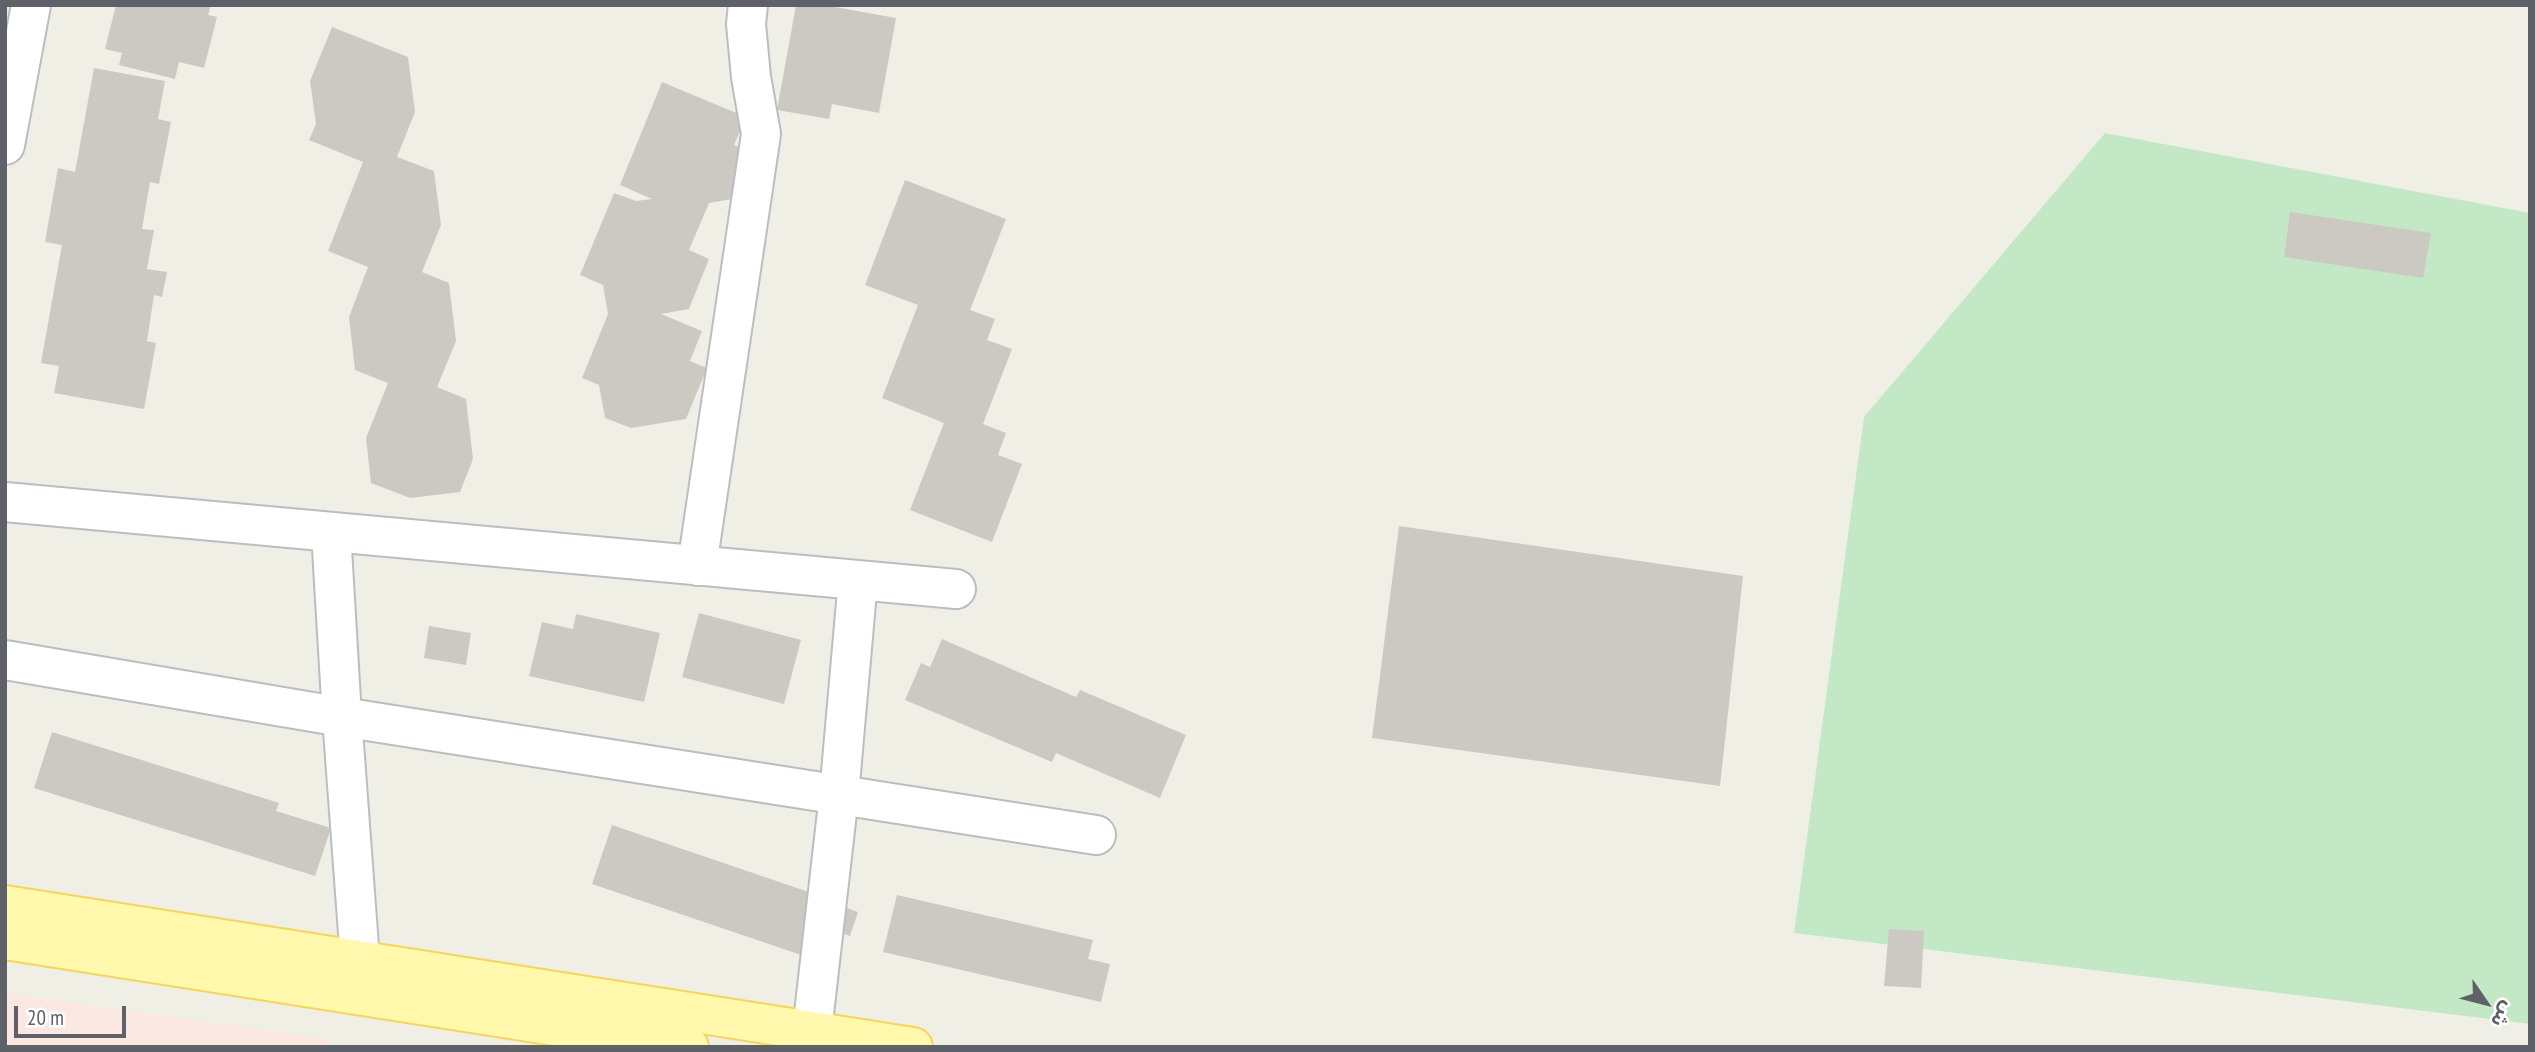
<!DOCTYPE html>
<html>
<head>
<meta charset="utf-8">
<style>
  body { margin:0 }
  #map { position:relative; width:2535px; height:1052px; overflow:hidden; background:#f0efe6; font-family:"PT Sans Narrow","Noto Sans Arabic",sans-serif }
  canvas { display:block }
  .frame { position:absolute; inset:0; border:7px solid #5e6167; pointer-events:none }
  .north { position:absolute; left:2451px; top:968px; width:70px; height:70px; -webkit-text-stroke:5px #fff; paint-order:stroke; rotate:125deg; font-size:19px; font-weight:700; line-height:28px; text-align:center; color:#5e6167 }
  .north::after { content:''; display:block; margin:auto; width:24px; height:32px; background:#5e6167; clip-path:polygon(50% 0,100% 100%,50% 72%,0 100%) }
  .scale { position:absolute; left:14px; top:1006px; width:112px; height:32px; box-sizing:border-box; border:4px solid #5e6167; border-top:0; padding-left:9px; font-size:21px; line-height:24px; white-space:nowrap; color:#5e6167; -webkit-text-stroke:5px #fff; paint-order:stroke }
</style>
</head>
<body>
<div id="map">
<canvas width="2535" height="1052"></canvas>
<div class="frame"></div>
<div class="north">ش</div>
<div class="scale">20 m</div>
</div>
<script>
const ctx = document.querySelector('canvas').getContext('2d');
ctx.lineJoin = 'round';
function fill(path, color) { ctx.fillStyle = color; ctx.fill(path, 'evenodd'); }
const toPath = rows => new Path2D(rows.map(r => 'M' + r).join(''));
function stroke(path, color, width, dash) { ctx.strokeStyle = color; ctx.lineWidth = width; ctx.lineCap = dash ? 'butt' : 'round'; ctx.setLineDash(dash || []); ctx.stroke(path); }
fill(toPath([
  [5,993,330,1039,329,1047,5,1047]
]), '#fce8e3');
fill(toPath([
  [2105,133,2530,213,2530,1024,1794,933,1864,417]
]), '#c3e8c5');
fill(toPath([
  [116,5,211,5,208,15,217,17,204,68,179,62,175,79,119,65,122,53,105,49],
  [796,5,824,5,896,18,879,113,832,104,829,119,777,110],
  [332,27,408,57,415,112,397,157,434,171,441,225,422,272,449,283,456,341,437,387,466,399,473,459,460,492,410,498,371,483,366,438,388,383,355,370,349,317,368,267,328,251,363,162,309,140,316,124,310,81],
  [94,68,165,81,158,119,171,122,159,184,150,182,142,229,154,230,147,269,167,272,162,297,154,295,147,341,156,343,144,409,54,393,59,366,41,363,62,245,45,242,58,168,75,172],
  [662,82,746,117,734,145,751,152,732,199,709,203,689,250,709,259,689,309,661,314,702,331,690,361,707,368,686,419,631,428,605,418,599,385,582,378,608,314,603,285,580,275,614,193,636,201,652,199,620,185],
  [905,180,1006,219,970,310,995,319,987,340,1012,349,983,424,1006,433,998,455,1022,464,992,542,910,510,944,423,882,398,918,305,865,285],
  [2290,212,2431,233,2423,278,2284,257],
  [1399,526,1743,576,1720,786,1372,738],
  [699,613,801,640,784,704,682,677],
  [576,614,660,633,644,702,529,676,542,622,573,629],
  [429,626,471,633,466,665,424,658],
  [942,639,1076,697,1080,690,1186,735,1160,798,1056,753,1052,762,905,700,921,663,930,667],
  [52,732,279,803,276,811,331,828,315,876,34,788],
  [612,825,838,902,838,905,858,912,850,936,824,927,813,959,592,884],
  [897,895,1093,940,1088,959,1110,964,1101,1002,883,952],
  [1889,929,1924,931,1921,988,1884,986]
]), '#ccc9c3');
const minor = toPath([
  [5,145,31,5],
  [5,502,956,589],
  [331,532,342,717,360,960],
  [697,566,761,134,751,77,746,24,748,5],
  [5,660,342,717,1096,835],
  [812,1031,839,795,858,580]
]);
const major = toPath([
  [5,905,913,1047],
  [5,940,689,1047]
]);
stroke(minor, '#bbbdc2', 42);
stroke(major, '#f5d55a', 42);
stroke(minor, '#fff', 38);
stroke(major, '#fff8ad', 38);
</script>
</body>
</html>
